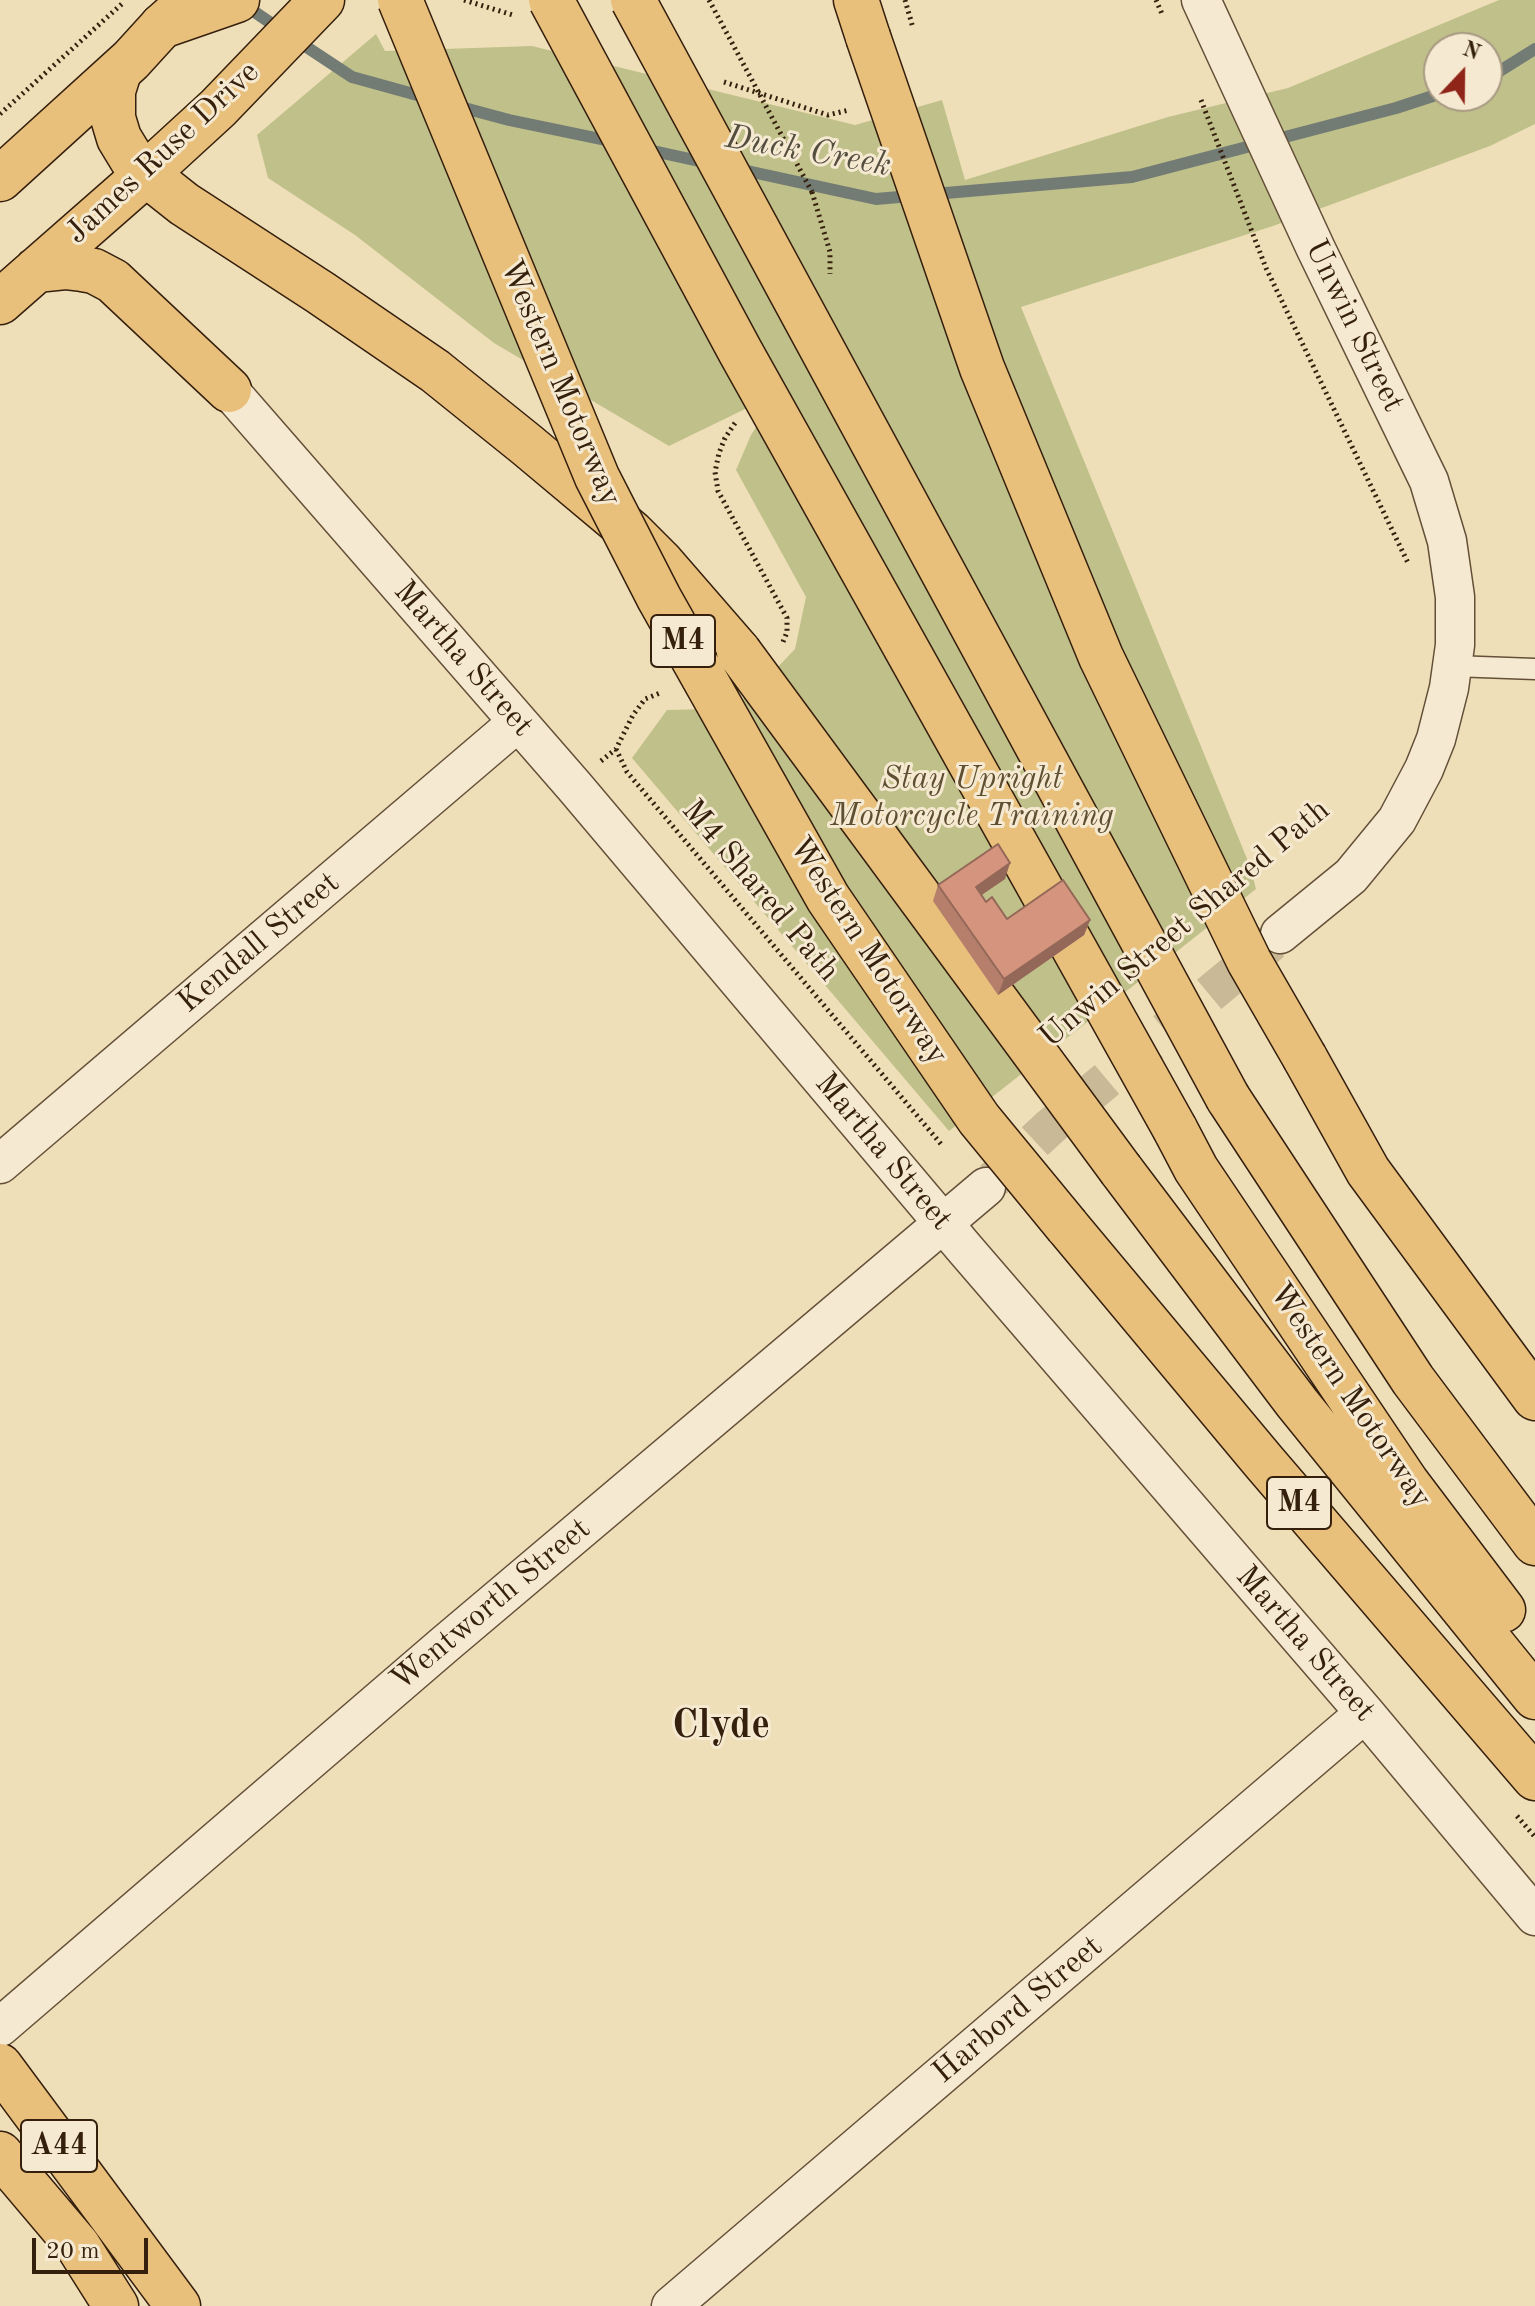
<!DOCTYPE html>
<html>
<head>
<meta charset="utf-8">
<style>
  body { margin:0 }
  #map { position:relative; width:1535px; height:2306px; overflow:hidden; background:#efdfb8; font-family:"Old Standard TT",serif }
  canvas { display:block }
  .north { position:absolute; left:1423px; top:32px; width:80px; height:80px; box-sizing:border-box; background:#f5ead1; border:2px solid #a89983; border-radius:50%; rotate:22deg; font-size:22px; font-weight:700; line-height:32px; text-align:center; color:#351f0d }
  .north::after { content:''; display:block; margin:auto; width:28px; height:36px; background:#8f2418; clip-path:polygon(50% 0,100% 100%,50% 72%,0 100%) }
  .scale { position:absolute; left:32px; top:2238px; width:116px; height:36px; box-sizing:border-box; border:4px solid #351f0d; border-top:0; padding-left:10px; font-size:24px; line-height:28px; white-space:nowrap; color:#351f0d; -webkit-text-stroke:6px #f5ead1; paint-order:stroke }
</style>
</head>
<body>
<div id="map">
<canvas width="1535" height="2306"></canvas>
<div class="north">N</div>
<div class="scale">20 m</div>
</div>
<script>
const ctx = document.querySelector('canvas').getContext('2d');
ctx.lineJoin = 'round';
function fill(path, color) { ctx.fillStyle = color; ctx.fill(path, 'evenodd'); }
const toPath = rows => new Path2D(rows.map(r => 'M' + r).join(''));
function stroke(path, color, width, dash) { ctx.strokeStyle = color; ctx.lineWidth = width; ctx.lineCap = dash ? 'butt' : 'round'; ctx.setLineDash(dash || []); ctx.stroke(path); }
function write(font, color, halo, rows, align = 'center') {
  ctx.font = font + ' "Old Standard TT",serif'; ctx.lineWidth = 6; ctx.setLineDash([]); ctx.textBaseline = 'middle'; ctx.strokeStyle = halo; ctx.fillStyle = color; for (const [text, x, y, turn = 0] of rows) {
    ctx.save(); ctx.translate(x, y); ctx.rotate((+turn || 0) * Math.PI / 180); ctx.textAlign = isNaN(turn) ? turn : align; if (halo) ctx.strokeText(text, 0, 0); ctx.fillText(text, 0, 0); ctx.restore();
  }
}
fill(toPath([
  [1499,0,1535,0,1535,124,1490,146,1273,226,1021,307,1250,866,1256,889,949,1131,632,758,667,710,709,709,734,704,754,692,795,649,806,597,736,470,751,435,778,393,669,446,494,343,355,235,268,178,257,135,376,34,385,51,532,46,855,125,942,100,965,180,1168,117,1288,88],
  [1439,48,1487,48,1487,96,1439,96]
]), '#c0c08a');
stroke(toPath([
  [243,4,281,30],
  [296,40,352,77,428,98],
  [1487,79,1535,49],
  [453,105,509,120,615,142],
  [644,149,708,163],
  [738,169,876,199,1132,177,1396,108,1439,94]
]), '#737c74', 12);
stroke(toPath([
  [993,1180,1050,1127,1272,942]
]), '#cab996', 38, [38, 19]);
const lane = toPath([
  [1453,666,1535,669]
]);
const street = toPath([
  [1201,0,1316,249,1429,481,1447,541,1455,597,1455,645,1449,688,1436,739,1424,769,1397,820,1351,876,1280,934],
  [229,390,574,786,965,1249,1365,1713,1535,1916],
  [0,1164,518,722],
  [0,2027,444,1645,986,1187],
  [671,2306,1365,1713]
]);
const primary = toPath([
  [0,179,131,60,162,26,191,0],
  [36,270,65,267,82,269,94,271,113,281,229,390],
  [0,302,146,174,218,108,322,0]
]);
const highway = toPath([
  [856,0,868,37],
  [162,26,237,0],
  [119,72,113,91,113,118,119,138,136,166,184,204,321,293,435,371,527,445,632,533,660,561,739,652],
  [1305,1058,1368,1171,1535,1398],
  [1228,1098,1413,1380,1535,1543],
  [1175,1129,1196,1169,1407,1483,1503,1610],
  [1121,1170,1297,1403,1535,1697],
  [1067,1226,1264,1462,1535,1778],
  [0,2066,178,2306],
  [0,2154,78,2246,116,2306]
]);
stroke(lane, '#644f38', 23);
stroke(street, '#644f38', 41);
stroke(primary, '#351f0d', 47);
stroke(highway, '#351f0d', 47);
stroke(toPath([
  [464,0,513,15],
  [905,0,913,28],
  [1156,0,1162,14],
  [724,82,828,115,849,110],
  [1201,100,1266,268,1409,565],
  [0,114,124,2],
  [812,192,830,252,830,274],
  [735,423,725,438,719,453,715,472,718,491,787,618,787,632,783,642],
  [616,749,627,772,941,1144],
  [601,761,616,749,633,715,645,699,660,693],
  [1517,1816,1535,1837]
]), '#351f0d', 5, [2, 4]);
stroke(lane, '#f5ead1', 20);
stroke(street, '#f5ead1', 38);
stroke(primary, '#e8c07c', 44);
stroke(highway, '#e8c07c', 44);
const highwayBridge = toPath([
  [400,0,597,477,659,598,828,898,979,1119,1067,1226],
  [551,0,740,351,1175,1129],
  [633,0,1228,1098],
  [868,37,982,368,1101,657,1249,961,1305,1058],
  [739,652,1121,1170]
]);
stroke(highwayBridge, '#351f0d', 47, []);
stroke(toPath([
  [709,0,812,192]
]), '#351f0d', 5, [2, 4]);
stroke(highwayBridge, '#e8c07c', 44);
fill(toPath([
  [1005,879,981,895,986,902,1007,919,1090,920,1084,935,998,995,933,901,938,885]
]), '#b67f6c');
fill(toPath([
  [1010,863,1005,879,970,903,976,887],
  [1090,920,1084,935,998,995,1004,979]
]), '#946858');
const building = toPath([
  [998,844,1010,863,976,887,986,902,992,897,1007,919,1063,880,1090,920,1004,979,938,885,998,844]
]);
fill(building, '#d4947d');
stroke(building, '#946858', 2);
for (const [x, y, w] of [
  [683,641,64],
  [1299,1503,64],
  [59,2146,76]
]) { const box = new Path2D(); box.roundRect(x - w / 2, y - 26, w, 52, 6); ctx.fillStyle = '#f5ead1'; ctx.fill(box); stroke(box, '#351f0d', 2); }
write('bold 30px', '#351f0d', null, [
  ["M4",683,641],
  ["M4",1299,1503],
  ["A44",59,2146]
]);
write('32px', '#351f0d', '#f5ead1', [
  ["James Ruse Drive",163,153,-43],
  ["Unwin Street",1354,326,64],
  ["Western Motorway",560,383,67],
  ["Martha Street",463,659,49],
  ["M4 Shared Path",760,891,50],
  ["Unwin Street Shared Path",1185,924,-40],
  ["Kendall Street",259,943,-40],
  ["Western Motorway",868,951,57],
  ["Martha Street",883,1152,50],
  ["Western Motorway",1350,1396,56],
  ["Wentworth Street",491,1605,-40],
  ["Martha Street",1305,1644,49],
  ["Harbord Street",1018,2010,-40]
]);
write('italic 32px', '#5f4f32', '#f5ead1', [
  ["Stay Upright",972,780],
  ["Motorcycle Training",972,817]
]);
write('italic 34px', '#544e41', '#f5ead1', [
  ["Duck Creek",808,152,10]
]);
write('bold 40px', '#351f0d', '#f5ead1', [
  ["Clyde",721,1727]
]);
</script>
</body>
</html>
